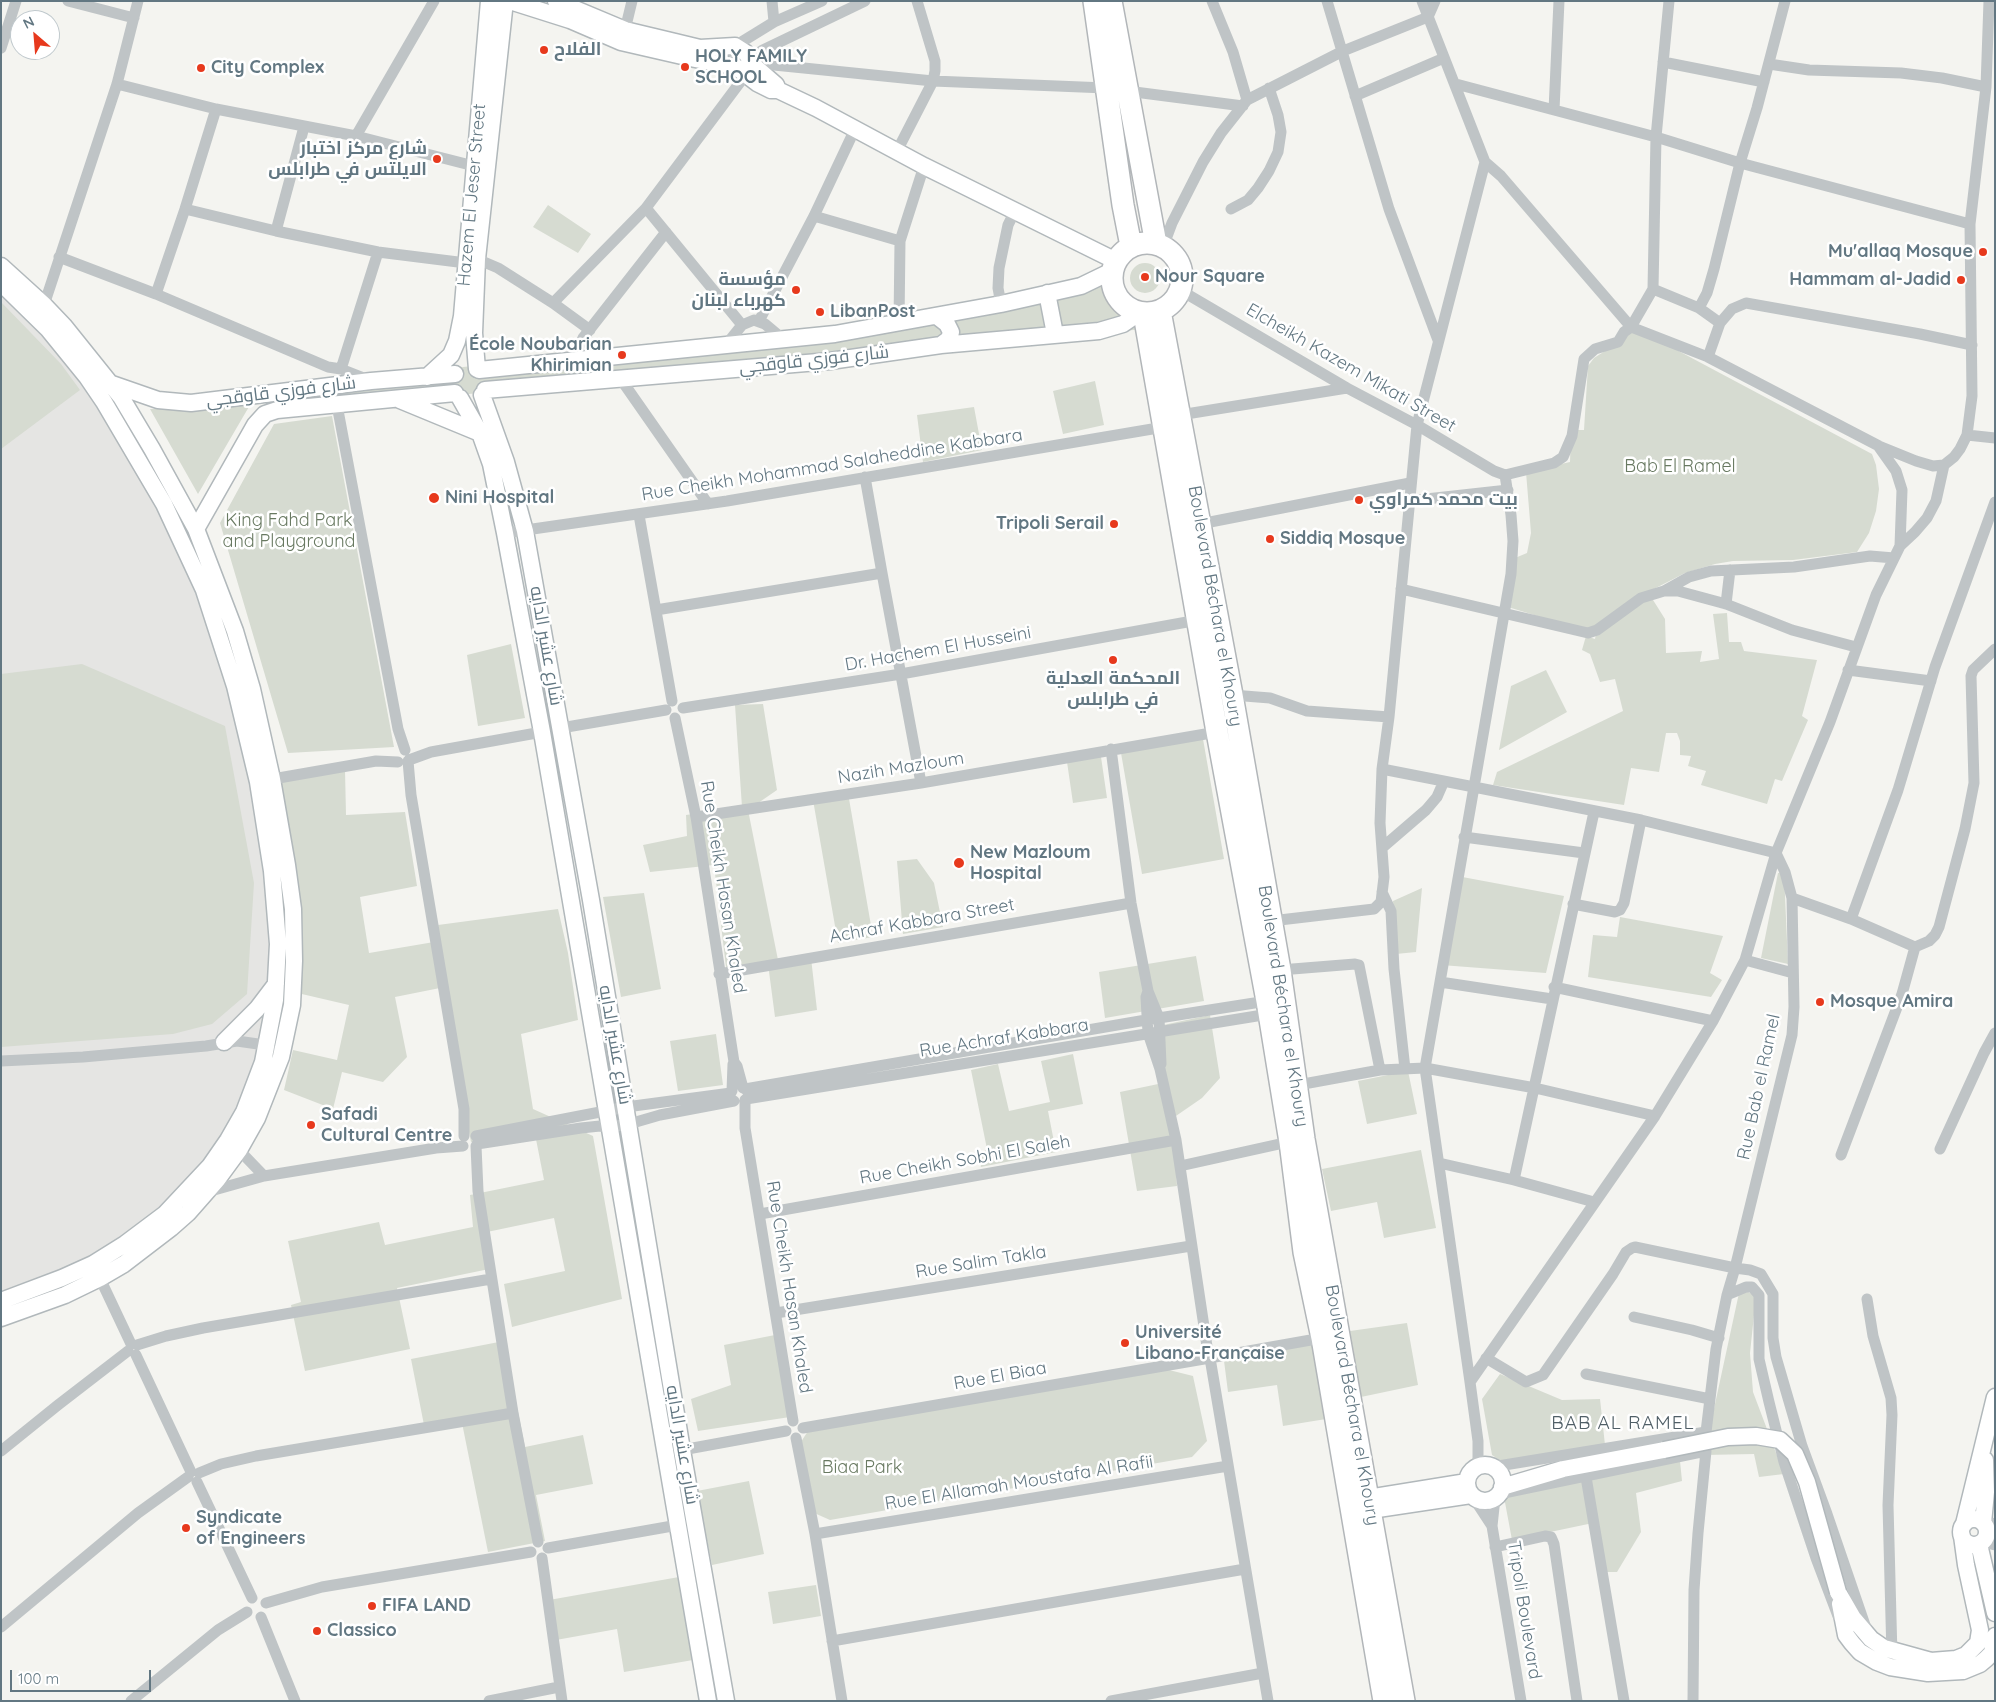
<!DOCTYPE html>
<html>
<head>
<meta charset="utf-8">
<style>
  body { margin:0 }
  #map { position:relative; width:1996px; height:1702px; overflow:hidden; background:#f4f4f0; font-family:Quicksand,sans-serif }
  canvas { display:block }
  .frame { position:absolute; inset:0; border:2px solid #627782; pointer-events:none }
  .north { position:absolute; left:10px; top:10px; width:50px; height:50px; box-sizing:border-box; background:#fff; border:1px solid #c0c9cd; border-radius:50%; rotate:333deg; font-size:14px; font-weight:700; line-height:20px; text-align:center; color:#627782 }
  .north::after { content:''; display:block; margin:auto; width:18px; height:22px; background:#e7391d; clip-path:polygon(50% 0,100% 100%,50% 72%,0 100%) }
  .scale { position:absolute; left:10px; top:1670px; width:141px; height:22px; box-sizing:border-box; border:2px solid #627782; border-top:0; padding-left:6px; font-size:15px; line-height:18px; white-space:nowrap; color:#627782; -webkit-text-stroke:4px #fff; paint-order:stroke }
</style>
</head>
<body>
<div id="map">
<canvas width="1996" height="1702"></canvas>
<div class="frame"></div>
<div class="north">N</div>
<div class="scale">100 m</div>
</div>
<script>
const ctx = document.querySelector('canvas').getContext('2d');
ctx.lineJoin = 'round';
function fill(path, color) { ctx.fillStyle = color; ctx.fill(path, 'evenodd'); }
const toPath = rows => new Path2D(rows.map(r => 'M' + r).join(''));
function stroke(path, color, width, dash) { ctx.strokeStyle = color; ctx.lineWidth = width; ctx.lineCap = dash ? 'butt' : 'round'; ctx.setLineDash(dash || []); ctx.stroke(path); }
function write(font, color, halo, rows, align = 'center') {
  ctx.font = font + ' Quicksand,Cairo,sans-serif'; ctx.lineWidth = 5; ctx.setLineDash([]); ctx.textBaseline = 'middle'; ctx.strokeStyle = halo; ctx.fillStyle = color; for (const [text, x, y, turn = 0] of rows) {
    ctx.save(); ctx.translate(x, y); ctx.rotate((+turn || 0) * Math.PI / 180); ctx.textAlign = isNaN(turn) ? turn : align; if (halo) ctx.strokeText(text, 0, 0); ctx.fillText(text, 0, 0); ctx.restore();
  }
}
fill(toPath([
  [1,283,120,406,225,597,280,907,254,1089,192,1187,99,1260,1,1301]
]), '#e5e5e3');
fill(toPath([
  [548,205,591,234,578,253,533,227],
  '1130 278a15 15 0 1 1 30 0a15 15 0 1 1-30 0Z',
  [1108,278,1118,295,1154,328,344,406,286,417,256,389,727,339,918,322],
  [1,302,61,364,80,390,1,449],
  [1626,323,1872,454,1876,465,1879,489,1876,511,1869,533,1857,552,1793,560,1733,561,1715,564,1685,573,1648,592,1665,619,1666,653,1702,651,1700,662,1719,659,1713,614,1727,613,1729,642,1741,642,1744,651,1817,660,1802,716,1808,720,1782,781,1775,779,1767,804,1701,785,1706,771,1688,766,1691,756,1680,755,1680,741,1677,733,1666,733,1659,772,1631,768,1624,805,1493,785,1497,772,1623,711,1615,679,1600,682,1590,654,1582,650,1586,636,1595,639,1596,634,1508,607,1515,558,1527,553,1531,533,1526,472,1570,462,1571,430,1584,430,1588,366,1594,358,1605,351],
  [1095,381,1104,425,1063,434,1053,391],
  [250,405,198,494,150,409],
  [974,407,982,450,923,462,917,415],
  [332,416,394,747,288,753,220,523,274,424],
  [511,644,525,718,478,726,467,655],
  [82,664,225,726,254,883,247,994,212,1024,173,1034,1,1047,1,674],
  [1546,670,1567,712,1499,750,1511,686],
  [763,704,777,790,748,810,778,960,811,958,817,1010,775,1017,768,964,726,967,714,865,650,872,643,845,687,836,686,815,742,807,735,705],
  [1203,739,1224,859,1142,874,1121,753],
  [1101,757,1107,798,1073,803,1067,762],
  [345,770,346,815,405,812,417,886,360,897,369,953,440,941,438,925,558,909,568,953,578,1020,521,1034,533,1109,593,1136,622,1299,512,1327,504,1284,565,1271,554,1218,487,1232,494,1268,397,1288,410,1349,305,1371,291,1305,301,1302,288,1241,379,1222,385,1245,473,1227,470,1195,544,1180,534,1129,471,1142,440,988,395,997,407,1057,383,1082,342,1072,333,1109,284,1090,293,1050,337,1060,349,1005,276,988,270,779],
  [848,793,873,937,838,943,813,800],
  [917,859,934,883,943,927,903,934,897,861],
  [1778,873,1784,873,1788,964,1761,958],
  [1457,876,1564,896,1546,973,1441,965],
  [1422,888,1416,952,1396,954,1393,901],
  [644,893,661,989,621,997,603,897],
  [1620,917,1723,936,1710,973,1722,980,1711,997,1588,977,1593,935,1617,937],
  [1196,956,1204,1001,1105,1018,1099,972],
  [1210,1015,1220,1078,1202,1098,1173,1118,1177,1186,1137,1191,1120,1092,1163,1083,1154,1027],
  [716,1034,723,1085,678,1091,670,1041],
  [1073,1054,1083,1104,1048,1111,1056,1152,981,1167,978,1157,987,1149,971,1070,998,1064,1009,1111,1050,1102,1041,1061],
  [1408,1071,1417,1114,1367,1124,1358,1081],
  [1421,1150,1436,1228,1384,1238,1377,1202,1331,1211,1322,1169],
  [1746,1291,1756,1296,1750,1353,1753,1392,1784,1474,1759,1477,1754,1454,1704,1455,1739,1293],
  [1407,1323,1418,1385,1361,1397,1350,1331],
  [775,1335,790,1417,698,1431,691,1399,731,1385,724,1345],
  [1315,1340,1326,1419,1283,1426,1277,1385,1228,1392,1223,1353],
  [504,1341,525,1447,583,1435,593,1484,536,1495,545,1541,488,1552,461,1418,424,1425,411,1359],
  [1169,1370,1193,1376,1207,1441,1192,1457,830,1520,812,1512,797,1448,808,1431],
  [1500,1374,1562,1400,1600,1399,1605,1445,1501,1461,1492,1455,1482,1399],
  [1680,1461,1682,1481,1636,1493,1641,1532,1617,1572,1601,1572,1593,1523,1512,1540,1504,1497],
  [749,1481,764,1554,712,1565,697,1491],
  [679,1577,693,1660,624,1672,617,1629,556,1640,549,1600],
  [816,1585,821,1616,773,1624,768,1592]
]), '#d6dbd1');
const secondary = toPath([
  [510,1,570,20,621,42,695,59,736,67,757,83,771,90,778,90,816,108,924,166,1116,261],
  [556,1,625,30,671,41,700,48,735,46,746,53,753,65,776,85,778,90],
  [1,266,44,305,64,326,121,397,152,449,196,529,235,631,252,689,272,779,287,865,293,909,294,961,292,1005,281,1057,257,1118,239,1150,217,1180,188,1213,171,1228,124,1264,100,1278,65,1295,1,1318],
  [1,283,48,329,87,377,104,402,164,504,204,590,235,686,258,782,272,871,278,944,275,1000,263,1062,244,1112,228,1140,210,1166,165,1214,125,1244,93,1264,62,1278,1,1301],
  [1047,293,1055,334],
  [938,317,947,324,951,332,949,339,941,345],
  [477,369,474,333,477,259,505,1],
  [479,370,835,334,1001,304,1081,286,1112,271],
  [427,377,451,355,457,341,462,316,489,1],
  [112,384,158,400,191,403,371,381,455,374],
  [485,390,830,361,941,345,1099,331,1123,324,1139,313],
  [482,395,506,462,525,531,591,900,682,1450,726,1701],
  [460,398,480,433,491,464,505,533,542,732,708,1701],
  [400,400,480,433],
  [196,529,255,425,265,414,277,410,455,393],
  [224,1042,257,1009,276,984],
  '1467 1483a18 18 0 1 1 36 0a18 18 0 1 1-36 0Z',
  [1502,1487,1563,1469,1664,1450],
  [1368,1498,1467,1482],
  [1371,1510,1471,1495],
  '1961 1532a13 13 0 1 1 26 0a13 13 0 1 1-26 0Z',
  [1983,1523,1986,1492,1985,1460],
  [1964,1524,1995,1397],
  [1979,1544,1995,1613],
  [1838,1592,1853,1618,1871,1639,1884,1648,1931,1661,1956,1659,1966,1655,1978,1643,1980,1630,1966,1565,1962,1536],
  [1840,1604,1846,1635,1852,1643,1860,1652,1877,1662,1890,1667,1928,1673,1963,1671,1980,1664,1986,1659,1992,1653,1995,1636]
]);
const highway = toPath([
  [1094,1,1123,205,1131,246],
  [1111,1,1156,244],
  '1112 278a35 35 0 1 1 70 0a35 35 0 1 1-70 0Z',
  [1160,311,1232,695,1280,970,1304,1139,1404,1701],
  [1144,314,1217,732,1267,1001,1290,1142,1304,1252,1322,1338,1384,1701]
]);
stroke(secondary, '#b1b8bb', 19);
stroke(highway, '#b2b6b9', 24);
stroke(toPath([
  [68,1,134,18],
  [772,1,774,22],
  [1212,1,1233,52,1247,100],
  [1327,1,1389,209,1438,340],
  [625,30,632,1],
  [735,46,774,22,822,1],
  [1,48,16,1],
  [749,59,763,50,865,1],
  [1663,62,1764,82],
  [1769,64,1809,70,1901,73,1942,78,1986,87],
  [117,84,216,109,356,136,474,166],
  [1456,84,1656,137,1740,163,1970,224],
  [1127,91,1243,106],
  [1355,96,1444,58],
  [1554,110,1559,1],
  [356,136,434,1],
  [897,151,933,81,935,71,935,61,917,1],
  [1485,162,1501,176,1631,327,1708,357,1720,323,1699,308,1653,289,1631,327,1624,332,1618,342,1595,349,1584,359,1572,436,1563,457,1554,463,1505,475],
  [646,208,742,325],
  [185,209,276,231,378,252,466,263],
  [1231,209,1248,200,1258,188,1269,171,1278,152,1281,132,1278,115,1269,88],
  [814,216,900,241],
  [276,231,304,127],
  [1163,247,1172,223,1203,162,1221,133,1247,100,1343,51,1428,17,1435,1],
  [59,257,156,294,328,367,341,369,369,380],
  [477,259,498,268,553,303,590,330],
  [1653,289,1656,137,1669,1],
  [1180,290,1347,388,1417,425,1494,471,1505,475],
  [156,294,185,209,216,109],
  [553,303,646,208,753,65,764,64,933,81,1106,88],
  [1001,304,998,288,999,268,1008,225,1015,211],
  [44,305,117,84,138,1],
  [1699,308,1707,293,1714,269,1740,163,1757,108,1785,1],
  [759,321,814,216,855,129],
  [899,323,900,241,924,166],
  [1720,323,1732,309,1746,303,1920,334,1972,345],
  [726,345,742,325,754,320,765,324,784,340],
  [1708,357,1879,446,1916,461,1933,466,1944,465],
  [578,359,577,351,583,338,666,232],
  [341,369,378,252],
  [620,378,708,504],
  [337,405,398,729,405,750],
  [1180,415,1347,388],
  [1967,435,1972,396,1970,224,1986,87,1989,1],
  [1879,447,1896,471,1902,490,1900,546],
  [865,477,882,573],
  [1408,501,1508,490],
  [639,515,672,701],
  [1200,524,1410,483],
  [505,533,727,501,1164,427],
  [1401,589,1588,633,1597,630,1641,598,1664,591,1678,591,1726,604,1792,630,1856,647],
  [1664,591,1689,577,1711,571,1794,567,1870,556,1894,558],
  [1726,604,1730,570],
  [656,610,882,573,921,783],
  [1848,670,1931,681],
  [1232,695,1270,698,1307,711,1389,717],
  [683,708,901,674,1198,620],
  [675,718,696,817,734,1062,737,1066,743,1088],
  [561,728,666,710],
  [1111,749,1131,903,1148,991,1159,1018,1161,1064],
  [409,760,431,752,542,732],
  [408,761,411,795,464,1109,464,1136],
  [1382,769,1474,787,1425,1068,1470,1382,1478,1441,1478,1467],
  [267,780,376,761,398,762],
  [696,817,921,783,1217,732],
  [1464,837,1584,853],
  [1383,847,1426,810,1437,797,1444,781],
  [1382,892,1391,911,1394,969,1405,1069],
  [1792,898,1851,919,1898,790,1935,667,1995,502],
  [1573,904,1615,912,1620,910,1624,903,1641,820],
  [1851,919,1915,947,1929,941,1935,935,1939,927,1965,829,1974,783,1971,676,1973,670,1995,649],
  [1271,921,1374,909,1381,902,1384,877,1380,823,1382,769,1389,717,1417,425,1485,162,1422,1],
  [1745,960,1793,973],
  [1280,970,1355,964,1359,965,1380,1070],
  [719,974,1131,903],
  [1440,982,1552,999],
  [1554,987,1713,1021],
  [1148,991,1146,997,1148,1033,1160,1069,1176,1140,1208,1353],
  [1,1061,83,1057,206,1046,237,1041,258,1044,272,1051],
  [1298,1085,1380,1070,1425,1068,1535,1088,1655,1116],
  [745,1089,1146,1020,1267,1001],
  [732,1091,733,1064],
  [746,1099,1269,1014],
  [745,1100,745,1128,793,1421],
  [476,1136,626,1107,731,1093],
  [477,1144,581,1128,600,1126,610,1127,629,1124,660,1115,734,1101],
  [476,1146,478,1191,513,1413,538,1542],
  [1940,1149,1984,1053,1995,1033],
  [239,1150,264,1176],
  [1841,1155,1902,994,1915,947],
  [1439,1163,1514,1180,1594,1202],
  [1180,1166,1293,1141],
  [1514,1180,1594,812],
  [207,1192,264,1176,436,1148,463,1146],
  [760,1214,1176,1140],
  [97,1272,131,1344],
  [1727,1295,1746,1287,1752,1287,1759,1295,1759,1359,1769,1402,1784,1462,1816,1558,1838,1616],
  [1867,1299,1873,1336,1891,1398,1892,1415,1888,1505,1892,1656],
  [776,1313,1191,1246],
  [1634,1317,1692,1330,1719,1338],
  [137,1345,166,1336,203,1328,491,1279],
  [136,1355,191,1472],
  [1215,1357,1322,1338],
  [1486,1358,1526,1382,1543,1375,1613,1274,1626,1252,1632,1248,1635,1247,1735,1268,1750,1270,1761,1274,1773,1294,1773,1338,1776,1357,1802,1446,1827,1514,1866,1628],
  [1211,1364,1268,1701],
  [1586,1374,1710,1399],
  [1470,1382,1655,1116,1713,1021,1745,960,1776,853,1641,820,1474,787,1511,574,1513,541,1511,515,1505,475],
  [803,1428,1204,1359],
  [796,1438,815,1534,842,1701],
  [682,1450,786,1431],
  [1,1451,58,1405,128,1351],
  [1492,1467,1706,1432],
  [199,1473,221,1464,256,1456,513,1413],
  [1586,1477,1624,1701],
  [197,1482,252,1598],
  [1499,1494,1706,1451],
  [1473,1497,1492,1526],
  [1495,1498,1492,1526,1521,1701],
  [1987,1531,1995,1523],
  [815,1534,1228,1466],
  [1982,1542,1995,1545],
  [1495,1547,1545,1536,1551,1537,1554,1544,1577,1701],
  [548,1548,678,1525],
  [542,1558,562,1701],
  [266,1603,322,1587,531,1552],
  [261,1617,295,1701],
  [1,1627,138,1513,188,1477],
  [832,1641,1245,1569],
  [131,1701,218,1630,247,1612],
  [489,1701,559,1687],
  [1111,1701,1263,1673],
  [1693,1701,1694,1590,1698,1533,1706,1451,1706,1432,1716,1349,1727,1295,1735,1268,1792,1035,1794,1007,1792,898,1785,872,1776,853,1830,722,1876,595,1900,546,1915,532,1927,518,1936,501,1944,465,1954,457,1960,449,1967,435,1995,438]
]), '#bfc4c6', 11);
stroke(secondary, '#fff', 16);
stroke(highway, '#fff', 21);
const secondaryBridge = toPath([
  [1664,1450,1728,1437,1756,1436,1780,1440,1795,1454,1807,1482,1838,1592]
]);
stroke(secondaryBridge, '#b1b8bb', 19, []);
stroke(secondaryBridge, '#fff', 16);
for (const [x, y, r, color] of [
  [544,50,5,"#e7391d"],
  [685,67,5,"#e7391d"],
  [201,68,5,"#e7391d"],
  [437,159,5,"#e7391d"],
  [1983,252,5,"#e7391d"],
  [1145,277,5,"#e7391d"],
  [1961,280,5,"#e7391d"],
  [796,290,5,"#e7391d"],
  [820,312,5,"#e7391d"],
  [622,355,5,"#e7391d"],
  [434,498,6,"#e7391d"],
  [1359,500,5,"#e7391d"],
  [1114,524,5,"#e7391d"],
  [1270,539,5,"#e7391d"],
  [1113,660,5,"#e7391d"],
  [959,863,6,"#e7391d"],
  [1820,1002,5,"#e7391d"],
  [311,1125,5,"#e7391d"],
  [1125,1343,5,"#e7391d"],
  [186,1528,5,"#e7391d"],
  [372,1606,5,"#e7391d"],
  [317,1631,5,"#e7391d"]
]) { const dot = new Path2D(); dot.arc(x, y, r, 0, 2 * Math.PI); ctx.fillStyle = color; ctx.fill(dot); stroke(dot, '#fff', 2); }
write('bold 18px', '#627782', '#fff', [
  ["الفلاح",554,50],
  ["HOLY FAMILY",695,57],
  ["SCHOOL",695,78],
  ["City Complex",211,68],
  ["شارع مركز اختبار",427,149,"right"],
  ["الايلتس في طرابلس",427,170,"right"],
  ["Mu'allaq Mosque",1973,252,"right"],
  ["Nour Square",1155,277],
  ["مؤسسة",786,280,"right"],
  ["كهرباء لبنان",786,301,"right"],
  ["Hammam al-Jadid",1951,280,"right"],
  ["LibanPost",830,312],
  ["École Noubarian",612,345,"right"],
  ["Khirimian",612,366,"right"],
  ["Nini Hospital",445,498],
  ["بيت محمد كمراوي",1369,500],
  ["Tripoli Serail",1104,524,"right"],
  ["Siddiq Mosque",1280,539],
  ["المحكمة العدلية",1113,679,"center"],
  ["في طرابلس",1113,700,"center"],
  ["New Mazloum",970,853],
  ["Hospital",970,874],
  ["Mosque Amira",1830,1002],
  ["Safadi",321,1115],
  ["Cultural Centre",321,1136],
  ["Université",1135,1333],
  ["Libano-Française",1135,1354],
  ["Syndicate",196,1518],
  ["of Engineers",196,1539],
  ["FIFA LAND",382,1606],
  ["Classico",327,1631]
], 'left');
write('18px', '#627782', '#fff', [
  ["Hazem El Jeser Street",472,195,-85],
  ["شارع فوزي قاوقجي",814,360,-6],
  ["Elcheikh Kazem Mikati Street",1351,368,30],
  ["شارع فوزي قاوقجي",281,392,-7],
  ["Rue Cheikh Mohammad Salaheddine Kabbara",832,465,-9],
  ["Boulevard Béchara el Khoury",1215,606,80],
  ["شارع عشير الدايه",546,646,80],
  ["Dr. Hachem El Husseini",938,649,-10],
  ["Nazih Mazloum",901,768,-9],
  ["Rue Cheikh Hasan Khaled",723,887,81],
  ["Achraf Kabbara Street",922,921,-10],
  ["Boulevard Béchara el Khoury",1283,1006,81],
  ["Rue Achraf Kabbara",1004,1038,-9],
  ["شارع عشير الدايه",615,1045,80],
  ["Rue Bab el Ramel",1759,1087,-78],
  ["Rue Cheikh Sobhi El Saleh",965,1160,-10],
  ["Rue Salim Takla",981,1262,-9],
  ["Rue Cheikh Hasan Khaled",789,1287,81],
  ["Rue El Biaa",1000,1376,-10],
  ["Boulevard Béchara el Khoury",1352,1405,80],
  ["شارع عشير الدايه",682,1445,80],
  ["Rue El Allamah Moustafa Al Rafii",1019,1483,-9],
  ["Tripoli Boulevard",1524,1610,81]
]);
write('18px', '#687961', '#fff', [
  ["Bab El Ramel",1680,467],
  ["King Fahd Park",289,521],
  ["and Playground",289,542],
  ["Biaa Park",862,1468]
]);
ctx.letterSpacing = '1px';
write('19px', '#505f67', '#fff', [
  ["BAB AL RAMEL",1623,1423]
]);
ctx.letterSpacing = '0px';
</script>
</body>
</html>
